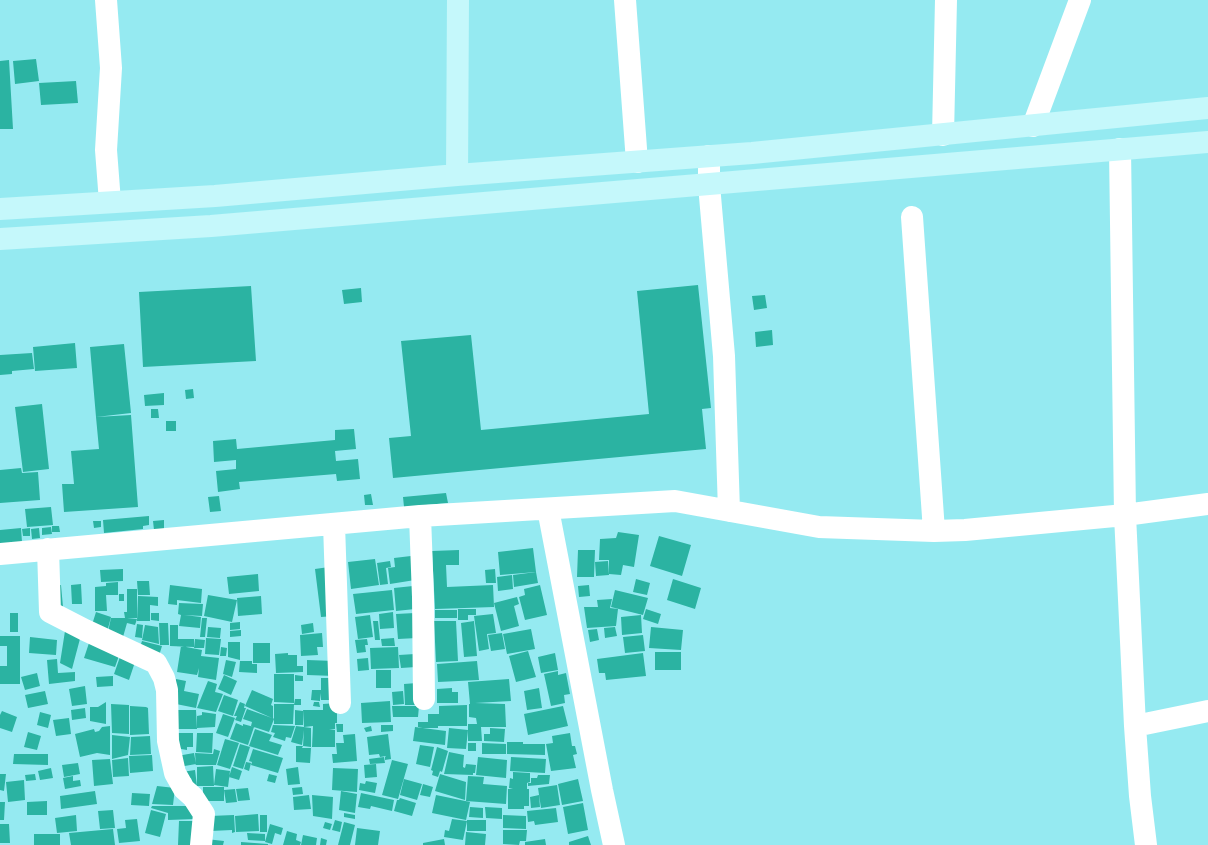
<!DOCTYPE html>
<html>
<head>
<meta charset="utf-8">
<style>
  body { margin:0 }
  canvas { display:block; background:#95eaf1 }
</style>
</head>
<body>
<canvas width="1208" height="845"></canvas>
<script>
const ctx = document.querySelector('canvas').getContext('2d');
ctx.lineJoin = 'round';
function fill(path, color) { ctx.fillStyle = color; ctx.fill(path, 'evenodd'); }
const toPath = rows => new Path2D(rows.map(r => 'M' + r).join(''));
function stroke(path, color, width, dash) { ctx.strokeStyle = color; ctx.lineWidth = width; ctx.lineCap = dash ? 'butt' : 'round'; ctx.setLineDash(dash || []); ctx.stroke(path); }
fill(toPath([
  [36,59,39,81,15,84,13,61],
  [9,60,13,129,0,129,0,61],
  [76,81,78,103,41,105,39,83],
  [698,285,711,408,702,409,706,449,393,478,389,438,411,436,401,341,471,335,481,430,649,414,637,291],
  [251,286,256,361,143,367,139,292],
  [361,288,362,302,344,304,342,290],
  [765,295,767,308,754,310,752,296],
  [772,330,773,345,756,347,755,332],
  [75,343,77,368,35,371,33,347],
  [124,344,131,413,96,417,90,347],
  [32,353,34,369,12,371,12,374,0,375,0,355],
  [193,389,194,398,186,399,185,390],
  [164,393,164,405,145,406,144,395],
  [42,404,49,469,23,472,15,407],
  [151,409,158,409,159,418,151,418],
  [131,415,138,507,64,512,62,484,74,484,71,451,99,449,96,417],
  [166,421,176,421,176,431,166,431],
  [354,429,356,449,335,451,336,461,358,459,360,479,337,481,336,474,239,482,240,489,218,492,216,471,236,469,236,460,214,462,213,441,236,439,237,449,335,440,335,430],
  [21,468,22,473,38,472,40,500,0,503,0,470],
  [446,493,448,503,404,507,403,497],
  [371,494,373,505,365,505,364,495],
  [219,496,221,511,210,512,208,497],
  [51,507,53,525,27,527,25,509],
  [149,516,149,525,143,526,143,529,104,533,103,520],
  [164,520,164,530,154,530,153,521],
  [93,521,101,521,101,527,94,528],
  [52,526,59,526,60,532,52,532],
  [51,527,52,534,42,535,42,528],
  [21,528,22,542,0,544,0,530],
  [30,528,30,536,23,536,22,529],
  [39,528,40,538,32,539,31,529],
  [618,532,639,535,634,567,623,565,621,575,609,574,609,560,599,560,600,539,616,538],
  [659,536,691,545,682,576,650,566],
  [533,548,536,572,500,575,498,552],
  [459,550,459,565,446,565,447,587,493,585,494,607,435,609,432,551],
  [578,550,595,550,594,577,577,577],
  [411,556,415,580,390,584,388,568,395,567,394,558],
  [375,559,379,585,351,589,348,562],
  [390,561,391,567,386,568,388,584,380,585,377,563],
  [608,561,609,575,596,576,595,562],
  [329,567,334,616,321,617,315,569],
  [123,569,123,581,101,582,100,570],
  [495,569,496,583,486,583,485,570],
  [536,572,538,583,514,587,513,575],
  [258,574,259,591,229,594,227,577],
  [512,575,513,589,498,591,497,577],
  [636,579,650,583,647,595,633,592],
  [673,579,701,588,695,609,667,600],
  [137,581,149,581,150,595,138,595],
  [118,582,118,595,106,595,107,611,95,611,95,587,106,586,106,583],
  [81,584,82,604,72,604,71,585],
  [61,585,63,607,52,602,51,586],
  [170,585,202,589,201,603,177,600,177,605,168,604],
  [540,585,547,615,525,620,519,597,525,595,524,589],
  [589,585,590,596,579,597,578,586],
  [413,586,415,609,396,611,394,588],
  [127,589,137,589,137,618,127,618,137,619,135,625,127,623,123,637,107,636,111,618,125,618,124,612,127,612],
  [392,590,394,610,356,614,353,594],
  [615,590,648,598,643,615,611,607],
  [119,594,124,594,124,601,119,601],
  [208,595,237,600,232,622,204,616],
  [138,596,158,597,158,606,150,605,150,621,137,621],
  [261,596,262,614,238,616,237,598],
  [517,597,519,604,514,606,519,626,501,631,494,603],
  [612,599,610,608,618,609,616,626,587,628,584,607,598,607,597,600],
  [179,603,203,604,202,616,184,615,201,617,200,628,179,626,181,615,178,614],
  [458,609,476,609,476,615,468,615,468,620,458,620],
  [646,609,661,614,658,624,643,619],
  [435,610,457,610,457,618,435,618],
  [96,612,111,617,106,636,91,628],
  [393,612,394,628,380,629,379,614],
  [10,613,18,613,18,632,10,632],
  [151,613,159,613,159,621,151,620],
  [415,613,417,638,398,639,396,614],
  [493,614,496,633,487,634,489,649,479,651,474,616],
  [370,615,373,637,358,639,355,617],
  [641,615,642,633,622,635,621,617],
  [202,618,207,618,205,637,200,637],
  [373,621,378,621,380,640,375,640],
  [434,621,456,621,458,661,436,662],
  [474,621,477,656,464,657,461,623],
  [240,622,240,629,230,630,230,623],
  [159,623,168,623,169,645,160,645],
  [313,623,314,632,302,634,301,625],
  [137,624,143,625,142,638,135,637],
  [145,625,158,627,159,644,142,640],
  [170,625,178,625,178,639,194,639,194,647,170,646],
  [208,627,221,628,220,638,207,637],
  [615,627,617,636,605,638,604,628],
  [651,627,683,630,681,650,649,648],
  [531,629,535,649,507,654,503,634],
  [597,629,599,640,590,642,588,630],
  [241,630,241,636,230,637,230,631],
  [65,631,81,635,72,669,60,663],
  [322,633,323,647,317,647,318,655,301,656,300,635],
  [502,633,505,649,491,651,488,635],
  [643,635,645,651,625,653,623,637],
  [0,636,20,636,20,684,0,684,0,666,7,666,7,646,0,646],
  [30,637,57,640,56,655,29,653],
  [206,638,221,639,219,655,205,654],
  [394,638,395,646,382,646,381,639],
  [195,639,205,640,204,648,194,648],
  [367,639,368,645,365,645,366,652,357,653,355,640],
  [90,640,120,653,115,667,84,658],
  [142,641,162,646,158,659,139,650],
  [228,642,240,642,240,660,228,657],
  [253,643,270,643,270,663,253,663],
  [181,646,202,650,201,656,219,658,216,680,198,677,199,668,197,675,177,672],
  [221,647,227,648,226,656,220,656],
  [398,647,399,668,371,669,370,648],
  [528,651,536,677,516,682,509,656],
  [655,652,681,652,681,670,655,670],
  [288,653,288,655,297,655,297,666,303,666,303,672,276,673,275,654],
  [555,653,558,670,541,673,538,657],
  [643,653,646,676,606,680,605,673,599,673,597,659],
  [121,654,136,659,129,680,114,674],
  [415,654,416,667,401,668,399,655],
  [368,658,369,670,358,671,357,659],
  [57,659,58,673,75,672,75,681,49,684,47,660],
  [226,660,236,662,232,677,223,674],
  [307,660,335,661,335,676,307,675],
  [240,661,252,661,252,664,257,664,257,673,239,672],
  [477,661,479,680,438,682,437,664],
  [376,670,391,670,391,688,376,688],
  [558,671,558,675,566,673,570,694,564,695,565,703,551,706,544,674],
  [37,673,40,686,25,690,21,677],
  [274,674,294,674,294,703,274,702],
  [224,675,237,681,231,695,218,689],
  [295,675,303,676,303,681,295,681],
  [113,676,113,686,97,687,96,677],
  [321,678,336,678,336,700,321,700,320,693,320,701,311,700,312,690,321,690],
  [176,679,186,681,184,691,199,694,196,708,171,703],
  [509,679,511,701,475,703,505,704,506,727,481,727,482,741,468,741,468,724,477,724,476,718,469,717,469,704,470,704,468,682],
  [208,681,217,684,215,692,223,694,216,712,197,708],
  [417,683,418,705,405,705,404,684],
  [85,686,87,704,72,706,69,689],
  [452,688,452,692,458,692,458,703,437,703,437,689],
  [539,688,542,708,527,710,524,691],
  [252,690,273,699,271,705,273,706,273,718,274,719,269,732,251,726,252,722,243,719,247,709,272,718,245,706],
  [45,691,48,704,28,708,25,695],
  [403,691,404,704,393,705,392,692],
  [224,695,238,700,233,716,218,711],
  [295,699,301,699,301,705,294,705],
  [390,701,391,722,362,723,361,703],
  [106,702,106,724,90,721,90,707,98,707],
  [240,702,245,704,244,708,246,708,241,722,235,720,237,716,234,716],
  [314,702,319,702,320,707,313,706],
  [337,703,337,723,335,723,335,729,329,729,335,730,335,747,312,747,313,726,304,727,303,710,323,710,323,704],
  [111,704,129,705,129,734,112,733],
  [274,704,294,704,293,724,274,724],
  [467,705,467,726,438,726,438,728,418,728,418,722,428,722,428,714,439,714,439,706],
  [130,706,146,707,148,708,149,734,130,735],
  [392,706,419,706,418,717,393,717],
  [563,706,568,726,528,735,524,714],
  [85,708,86,718,72,720,71,710],
  [174,710,196,710,197,729,174,729],
  [295,710,303,711,303,725,295,725],
  [2,711,17,717,12,732,0,728,0,715],
  [40,712,51,715,48,728,37,725],
  [202,712,216,714,215,727,197,728,197,716,202,715],
  [223,714,235,718,228,737,216,733],
  [69,718,71,734,56,736,53,720],
  [236,723,243,726,243,724,254,727,248,745,230,739],
  [336,724,343,724,343,732,337,732],
  [273,725,295,726,291,738,286,737,285,741,273,737,275,733,271,732],
  [381,725,393,725,393,731,381,732],
  [110,726,110,755,97,753,80,757,75,734,94,729,95,732,99,731,102,727],
  [296,726,311,728,311,747,303,746,304,730,302,745,291,742],
  [371,726,372,731,366,732,364,728],
  [415,727,446,731,445,745,413,741],
  [449,728,468,730,466,749,447,748],
  [490,728,505,729,504,742,484,741,484,734,490,734],
  [255,729,272,735,269,741,282,745,278,755,249,746],
  [28,732,41,736,37,750,24,747],
  [175,733,193,733,193,747,187,747,187,750,181,749,181,748,175,747],
  [197,733,213,733,212,753,196,752],
  [570,733,572,746,575,746,577,754,573,755,576,768,551,771,546,744,553,743,552,736],
  [355,734,357,761,333,763,332,754,337,754,336,743,344,743,343,735],
  [388,734,391,759,385,760,385,757,386,756,380,757,379,754,369,755,367,737],
  [112,735,130,737,128,755,112,759],
  [150,736,151,754,130,755,131,737],
  [225,739,239,743,230,769,217,765],
  [507,742,523,742,523,744,545,744,545,755,507,754],
  [468,743,476,743,476,751,468,751],
  [482,743,506,744,506,754,482,754],
  [240,744,250,747,243,769,233,766],
  [420,745,434,747,430,767,416,764],
  [296,746,303,746,302,748,311,748,310,763,296,762],
  [437,747,448,751,442,772,440,771,438,777,432,775,433,771,431,770],
  [214,749,220,751,216,765,196,765,195,753,213,754],
  [253,749,283,758,278,773,251,765,252,762,249,761],
  [449,752,464,755,463,767,465,768,466,764,476,765,475,773,473,773,473,775,444,774],
  [194,753,196,764,179,767,177,756],
  [14,754,48,754,48,765,13,764],
  [152,755,153,771,130,773,129,756],
  [384,757,385,763,370,764,369,759],
  [478,757,507,760,506,778,476,775],
  [511,757,546,759,545,773,510,771],
  [128,758,129,776,113,777,112,760],
  [110,759,113,784,94,786,92,760],
  [392,760,408,764,398,799,382,795],
  [246,762,251,763,249,771,244,769],
  [78,763,80,774,64,777,62,765],
  [376,764,377,777,365,778,364,765],
  [213,766,214,786,197,786,197,767],
  [232,767,242,771,239,780,229,777],
  [298,767,300,784,288,785,286,769],
  [51,768,53,778,40,780,38,771],
  [333,768,358,769,357,792,332,790],
  [216,769,230,771,228,787,214,785],
  [195,770,197,786,192,783,191,778,183,779,182,772],
  [513,772,530,773,530,782,527,783,527,789,529,789,529,806,524,806,524,809,508,809,508,789,513,789,509,788,510,778,513,779],
  [0,774,6,774,4,791,0,790],
  [35,774,36,780,26,781,25,775],
  [269,774,277,776,275,783,267,781],
  [440,774,466,782,465,800,435,791],
  [538,775,550,775,549,784,528,786,528,783,531,783,531,778,537,778],
  [73,776,73,781,80,780,81,786,65,789,63,778],
  [468,776,484,777,483,784,507,786,506,804,466,801],
  [404,779,422,784,417,800,400,795],
  [578,779,583,801,562,805,558,784],
  [24,780,25,800,8,802,6,782],
  [366,781,377,783,375,793,359,790,360,783,365,784],
  [423,784,433,787,430,797,420,795],
  [557,785,560,805,541,808,538,788],
  [157,786,175,788,173,805,152,804],
  [203,787,224,787,224,801,203,801],
  [302,787,303,794,293,795,292,788],
  [248,788,250,800,238,801,236,789],
  [235,789,237,802,226,803,224,790],
  [95,791,97,804,61,809,60,796],
  [341,791,357,794,355,813,339,810],
  [132,793,150,794,149,806,131,805],
  [361,793,394,800,392,811,371,806,370,809,358,807],
  [309,795,311,809,294,810,293,797],
  [312,795,333,797,332,819,313,816],
  [436,795,470,802,466,820,432,813],
  [539,795,540,807,531,808,530,797],
  [400,798,416,803,412,816,394,811,397,800,399,800],
  [47,801,47,815,27,815,27,802],
  [0,802,5,802,4,820,0,820],
  [583,803,588,830,568,834,563,807],
  [152,806,195,806,195,819,168,820,168,813,151,808],
  [470,807,483,808,483,818,469,817],
  [485,807,502,808,502,819,486,818],
  [556,808,558,822,535,825,534,821,528,822,527,811],
  [113,810,115,828,100,829,98,811],
  [151,810,166,814,160,837,145,833],
  [344,813,355,815,355,819,344,817],
  [258,814,259,831,236,832,235,816],
  [76,815,77,831,57,833,55,818],
  [234,815,235,832,232,833,232,830,211,831,210,816],
  [260,815,267,815,267,832,260,832],
  [503,815,526,816,526,829,503,828],
  [137,819,140,841,119,843,117,829,126,828,125,820],
  [452,819,467,821,463,840,444,837,445,830,449,831],
  [335,820,342,822,340,832,332,830],
  [467,820,486,820,486,831,467,831],
  [179,821,194,821,194,845,178,845],
  [325,822,332,824,330,830,323,828],
  [344,822,355,825,350,845,338,845],
  [0,824,9,824,10,843,0,843],
  [270,824,283,828,281,835,275,833,272,844,265,842],
  [357,828,380,831,378,845,355,845],
  [113,829,115,845,71,845,69,833],
  [503,830,527,830,526,841,520,841,519,845,503,844],
  [287,831,297,834,296,840,301,842,300,845,283,845],
  [466,832,486,834,485,845,465,845],
  [247,833,265,834,265,841,248,840],
  [34,834,60,834,60,845,34,845],
  [303,835,317,838,316,845,301,845],
  [588,836,591,845,569,845,569,842],
  [321,838,327,840,326,845,320,845],
  [206,839,224,841,223,845,205,845],
  [444,839,445,845,423,845,423,843],
  [545,839,546,845,525,845,525,842],
  [241,842,268,844,268,845,241,845]
]), '#2bb3a2');
stroke(toPath([
  [106,0,111,68,106,150,110,202],
  [625,0,637,162],
  [1033,126,1080,0],
  [943,135,946,0],
  [1120,149,1125,515,1135,726,1140,796,1146,845],
  [709,156,709,185,724,356,729,511],
  [912,217,934,531],
  [548,509,602,790,614,845],
  [420,516,423,597,424,699],
  [334,524,340,703],
  [48,549,50,612,85,630,156,663,164,678,167,690,168,741,175,773,184,789,193,797,204,814,201,845],
  [0,554,420,516,675,501,819,527,934,531,965,530,1125,515,1208,504],
  [1135,726,1208,711]
]), '#fff', 22);
stroke(toPath([
  [457,175,458,0],
  [0,209,215,196,457,175,752,153,1208,108],
  [0,239,211,226,1208,142]
]), '#c5f8fb', 22);
</script>
</body>
</html>
